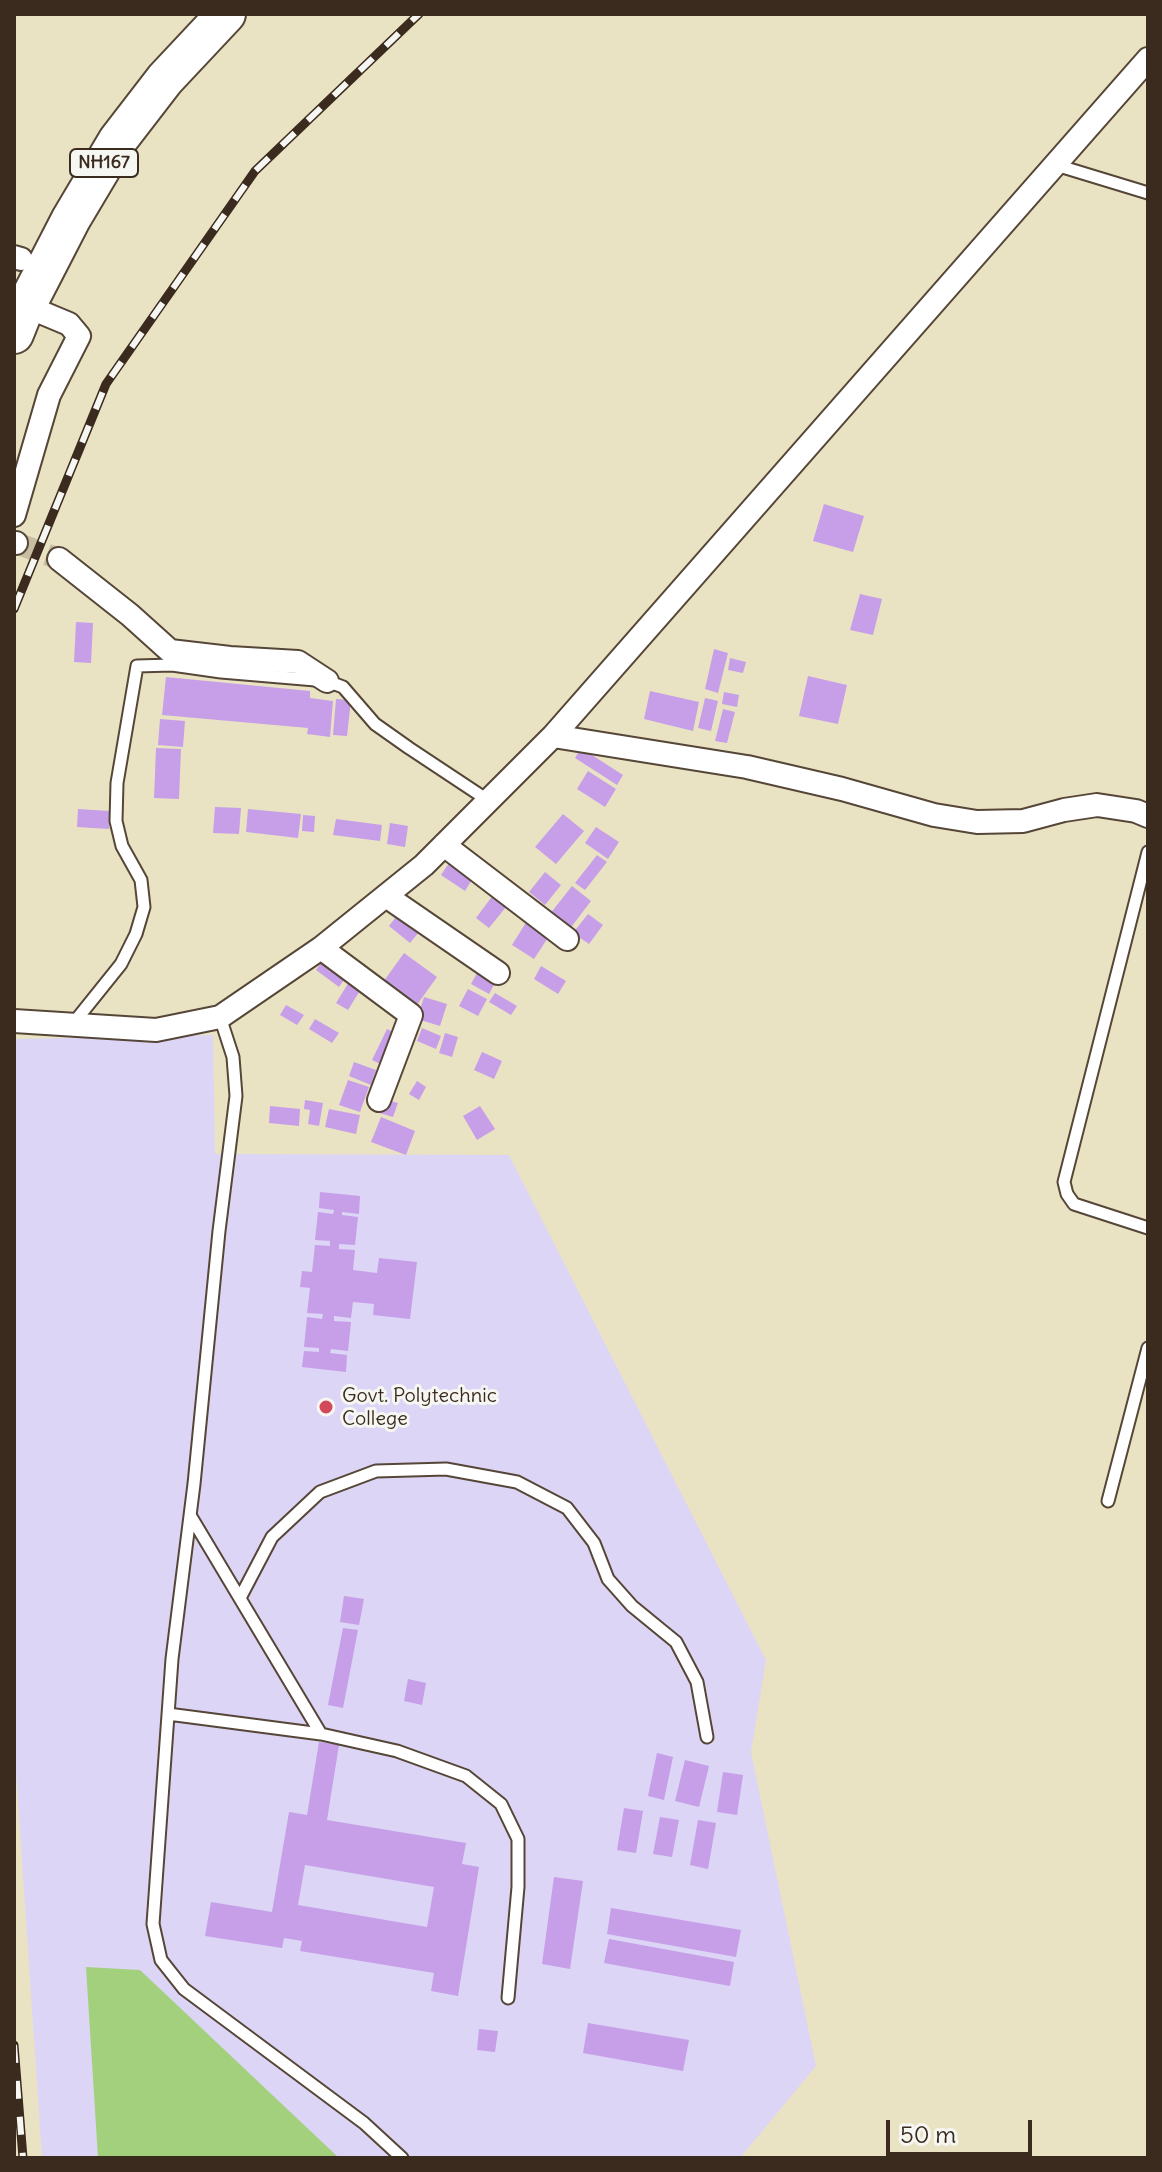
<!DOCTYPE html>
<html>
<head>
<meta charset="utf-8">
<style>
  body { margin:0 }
  #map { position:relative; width:1162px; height:2172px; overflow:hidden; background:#eae3c3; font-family:Delius,sans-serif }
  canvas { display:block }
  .frame { position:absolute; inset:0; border:16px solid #3b2a1e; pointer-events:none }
  .scale { position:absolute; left:886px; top:2120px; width:146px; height:36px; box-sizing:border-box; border:4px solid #3b2a1e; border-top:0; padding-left:10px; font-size:24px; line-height:28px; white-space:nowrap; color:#3b2a1e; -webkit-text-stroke:6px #f6f6f2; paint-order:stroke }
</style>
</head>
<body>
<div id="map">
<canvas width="1162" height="2172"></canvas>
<div class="frame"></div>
<div class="scale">50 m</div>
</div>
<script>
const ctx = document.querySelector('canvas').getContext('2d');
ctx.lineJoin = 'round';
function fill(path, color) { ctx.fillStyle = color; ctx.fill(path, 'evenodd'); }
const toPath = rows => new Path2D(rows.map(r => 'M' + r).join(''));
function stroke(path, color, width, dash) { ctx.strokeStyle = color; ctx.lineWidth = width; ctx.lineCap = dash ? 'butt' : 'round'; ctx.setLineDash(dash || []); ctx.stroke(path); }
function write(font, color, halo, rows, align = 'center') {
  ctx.font = font + ' Delius,sans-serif'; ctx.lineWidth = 6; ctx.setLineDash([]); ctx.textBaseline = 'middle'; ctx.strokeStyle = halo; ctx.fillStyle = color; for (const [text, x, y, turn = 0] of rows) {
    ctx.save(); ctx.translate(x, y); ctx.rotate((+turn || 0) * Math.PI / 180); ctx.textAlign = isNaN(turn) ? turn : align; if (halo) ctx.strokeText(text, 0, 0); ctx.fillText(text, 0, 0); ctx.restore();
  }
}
fill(toPath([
  [213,1035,215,1154,509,1155,766,1660,751,1752,816,2066,740,2158,42,2158,14,1743,14,1039]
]), '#dcd5f6');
fill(toPath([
  [86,1967,140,1970,339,2158,98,2158]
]), '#a3d07d');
fill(toPath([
  [824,504,864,516,853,552,813,541],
  [860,594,882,599,873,635,850,630],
  [76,622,93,623,91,663,74,662],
  [714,649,728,653,718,693,705,689],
  [730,658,746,662,743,673,728,670],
  [808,676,847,685,838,724,799,716],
  [166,677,310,691,310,698,333,701,330,737,307,734,308,728,162,715],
  [650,691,699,702,693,731,644,719],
  [724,692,739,695,737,707,722,704],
  [705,698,718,701,711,731,698,728],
  [336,699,351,700,347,736,333,735],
  [723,709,735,712,727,743,715,741],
  [160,719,185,721,183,747,158,745],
  [156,748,181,749,179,799,154,798],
  [581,748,623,775,617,785,575,758],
  [588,771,616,789,605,807,577,789],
  [215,807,241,808,239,834,213,833],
  [78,809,110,811,109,829,77,827],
  [248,809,301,814,298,838,246,832],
  [563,814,584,831,556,864,535,847],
  [303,815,315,816,314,832,302,831],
  [336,819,382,825,380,841,333,835],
  [390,823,408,826,405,847,387,844],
  [596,827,619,842,608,859,585,843],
  [597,855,607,862,585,890,575,883],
  [449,863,473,878,465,891,441,875],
  [545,872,561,885,545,905,529,892],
  [572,886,591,901,566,934,546,919],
  [496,891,510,902,489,928,476,918],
  [402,909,424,926,410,943,389,926],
  [588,914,603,925,589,944,573,933],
  [530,916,553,930,534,959,512,945],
  [404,953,437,977,414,1009,381,985],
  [326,956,349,973,339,987,316,970],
  [541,966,566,981,558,994,534,979],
  [477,973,495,983,489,994,471,984],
  [349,982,361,989,348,1010,336,1003],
  [468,989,487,999,478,1016,459,1006],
  [495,993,517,1006,511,1015,489,1002],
  [424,997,447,1004,440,1026,417,1019],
  [286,1005,304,1015,297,1025,280,1015],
  [315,1019,339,1033,332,1043,309,1029],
  [422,1028,441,1036,436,1049,417,1041],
  [387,1029,395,1033,380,1064,372,1060],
  [445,1033,458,1037,452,1057,439,1053],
  [482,1052,502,1061,494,1079,474,1070],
  [354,1062,376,1070,371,1085,349,1076],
  [348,1080,369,1087,360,1112,339,1105],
  [417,1081,426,1087,419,1100,409,1094],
  [377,1097,398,1103,393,1117,373,1111],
  [305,1100,323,1103,319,1126,308,1124,310,1110,304,1109],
  [270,1106,300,1109,299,1126,269,1123],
  [480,1106,495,1129,477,1140,463,1116],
  [329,1109,360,1115,356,1134,325,1127],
  [381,1117,415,1131,406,1155,371,1142],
  [320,1192,360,1196,359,1214,342,1212,342,1215,358,1217,355,1245,339,1244,339,1249,355,1250,353,1270,377,1273,379,1258,417,1262,410,1319,373,1315,374,1304,353,1302,351,1318,334,1316,334,1321,351,1322,348,1351,331,1349,330,1353,347,1355,346,1372,302,1367,304,1351,319,1352,319,1348,304,1347,307,1317,322,1319,323,1314,307,1313,310,1288,300,1287,302,1271,312,1272,315,1245,330,1246,330,1241,315,1240,318,1212,333,1214,334,1210,319,1208],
  [344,1596,364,1599,359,1625,340,1622],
  [343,1628,358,1630,343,1708,328,1705],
  [408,1679,426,1683,422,1705,404,1701],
  [319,1742,339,1745,327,1820,466,1843,462,1864,479,1867,458,1996,431,1991,434,1973,300,1951,302,1941,284,1938,282,1948,205,1936,211,1902,272,1912,289,1812,307,1815],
  [305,1865,434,1887,427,1927,298,1905],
  [657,1753,673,1757,664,1800,648,1796],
  [685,1760,709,1766,699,1807,675,1801],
  [723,1772,743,1775,737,1815,717,1812],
  [624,1808,643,1811,636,1853,617,1850],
  [660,1817,679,1820,672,1857,653,1854],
  [698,1820,716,1823,708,1869,690,1865],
  [554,1877,583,1881,570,1969,542,1964],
  [611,1908,741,1930,736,1957,607,1934],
  [609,1939,734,1962,730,1986,604,1963],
  [588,2023,689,2040,683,2071,583,2053],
  [479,2029,498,2031,495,2052,477,2050]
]), '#c69fe8');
stroke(toPath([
  [16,543,59,559]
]), '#c7bea2', 22, [22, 11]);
const lane = toPath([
  [1056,165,1148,193],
  [1148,852,1064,1182,1067,1194,1074,1204,1148,1228],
  [220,1017,233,1057,236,1096,219,1231,194,1484,172,1659,153,1924,161,1960,184,1989,364,2123,402,2158],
  [72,1025,121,964,136,934,144,907,141,880,122,846,116,821,117,783,137,666,172,665,221,672,327,681,343,687,375,724,409,748,489,801],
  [1108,1501,1148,1348],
  [190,1515,321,1734],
  [240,1598,272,1537,320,1492,376,1471,446,1469,517,1482,567,1508,594,1543,608,1579,632,1606,676,1642,697,1682,707,1737],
  [168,1714,321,1734,397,1751,466,1776,501,1804,518,1839,518,1887,508,1998]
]);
const street = toPath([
  [14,257,21,259],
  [14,515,49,395,79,336,69,324,26,306],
  [14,543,16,543],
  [59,559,130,615,170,651,230,658,298,662,327,681],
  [553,736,1148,59],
  [444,845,567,939],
  [386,896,498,973],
  [321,948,411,1015,379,1100],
  [14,1021,156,1030,220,1017,321,948,424,865,553,736,747,767,842,789,934,815,977,822,1023,821,1064,810,1097,805,1136,811,1148,816]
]);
const highway = toPath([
  [14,334,22,314,71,219,118,140,165,79,226,14]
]);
stroke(lane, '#554637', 15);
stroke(street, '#554637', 26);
stroke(highway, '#554637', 42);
stroke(lane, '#fff', 11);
stroke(street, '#fff', 22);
stroke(highway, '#fff', 38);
const rail = toPath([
  [14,609,106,384,255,171,419,14],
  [14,2045,23,2158]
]);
stroke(rail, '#3b2a1e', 9);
stroke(rail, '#f6f6f2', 6, [18]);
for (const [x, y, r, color] of [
  [326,1407,8,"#d1495b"]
]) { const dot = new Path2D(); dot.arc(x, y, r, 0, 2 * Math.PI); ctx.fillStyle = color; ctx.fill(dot); stroke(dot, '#f6f6f2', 3); }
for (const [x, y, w] of [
  [104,163,68]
]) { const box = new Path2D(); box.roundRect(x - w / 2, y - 14, w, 28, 6); ctx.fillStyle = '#f6f6f2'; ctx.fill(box); stroke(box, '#3b2a1e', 2); }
write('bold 18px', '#3b2a1e', null, [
  ["NH167",104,163]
]);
write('20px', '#3b2a1e', '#f6f6f2', [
  ["Govt. Polytechnic",342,1396],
  ["College",342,1419]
], 'left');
</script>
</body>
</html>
